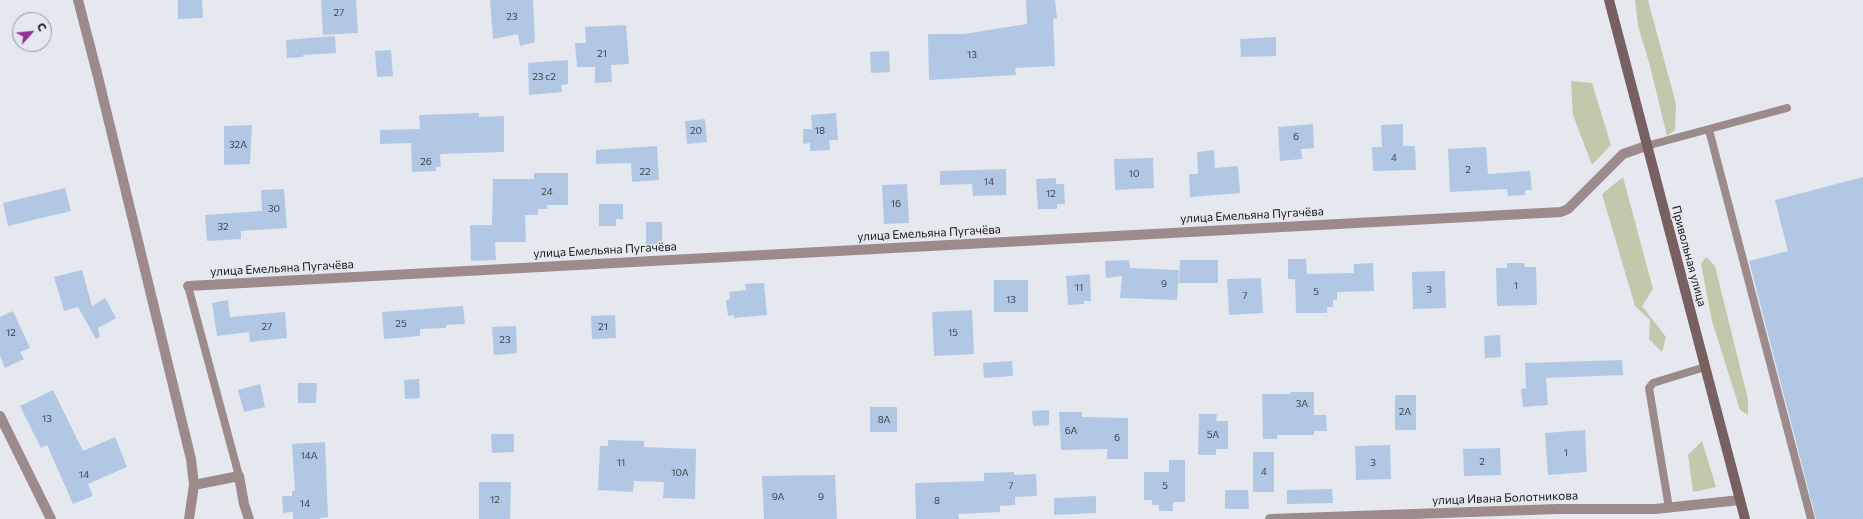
<!DOCTYPE html>
<html>
<head>
<meta charset="utf-8">
<style>
  body { margin:0 }
  #map { position:relative; width:1863px; height:519px; overflow:hidden; background:#e5e9ef; font-family:Commissioner,sans-serif }
  canvas { display:block }
  .north { position:absolute; left:12px; top:12px; width:40px; height:40px; box-sizing:border-box; background:#e5e9ef; border:1px solid #93959a; border-radius:50%; rotate:63deg; font-size:11px; font-weight:700; line-height:16px; text-align:center; color:#17181a }
  .north::after { content:''; display:block; margin:auto; width:14px; height:18px; background:#963095; clip-path:polygon(50% 0,100% 100%,50% 72%,0 100%) }
</style>
</head>
<body>
<div id="map">
<canvas width="1863" height="519"></canvas>
<div class="north">С</div>
</div>
<script>
const ctx = document.querySelector('canvas').getContext('2d');
ctx.lineJoin = 'round';
function fill(path, color) { ctx.fillStyle = color; ctx.fill(path, 'evenodd'); }
const toPath = rows => new Path2D(rows.map(r => 'M' + r).join(''));
function stroke(path, color, width, dash) { ctx.strokeStyle = color; ctx.lineWidth = width; ctx.lineCap = dash ? 'butt' : 'round'; ctx.setLineDash(dash || []); ctx.stroke(path); }
function write(font, color, halo, rows, align = 'center') {
  ctx.font = font + ' Commissioner,sans-serif'; ctx.lineWidth = 3; ctx.setLineDash([]); ctx.textBaseline = 'middle'; ctx.strokeStyle = halo; ctx.fillStyle = color; for (const [text, x, y, turn = 0] of rows) {
    ctx.save(); ctx.translate(x, y); ctx.rotate((+turn || 0) * Math.PI / 180); ctx.textAlign = isNaN(turn) ? turn : align; if (halo) ctx.strokeText(text, 0, 0); ctx.fillText(text, 0, 0); ctx.restore();
  }
}
fill(toPath([
  [1635,0,1648,0,1676,104,1675,130,1667,136,1650,66,1638,26],
  [1571,81,1592,83,1611,145,1592,165,1573,115],
  [1623,177,1653,289,1642,306,1666,337,1662,352,1649,339,1650,320,1635,306,1602,194],
  [1706,257,1715,266,1748,399,1748,415,1740,410,1712,321,1701,264],
  [1702,441,1716,487,1693,492,1688,455]
]), '#c2c8ac');
fill(toPath([
  [178,0,202,0,203,18,178,19],
  [321,0,356,0,358,33,323,35],
  [490,0,533,0,535,42,520,46,518,34,493,39],
  [1026,0,1055,0,1057,18,1053,19,1055,66,1015,68,1016,75,929,80,928,34,964,34,1027,24],
  [626,25,629,64,611,65,612,82,595,83,595,67,577,67,575,43,586,43,585,27],
  [335,36,336,53,303,55,303,57,287,58,286,40],
  [1276,37,1276,56,1241,57,1240,39],
  [391,50,393,76,377,77,375,51],
  [889,51,890,72,871,73,870,52],
  [568,60,568,84,561,85,562,92,529,95,528,63],
  [479,113,479,117,504,116,504,152,440,154,441,167,436,167,436,171,412,172,411,143,380,144,380,130,420,129,419,115],
  [836,113,838,140,829,140,830,150,810,151,810,143,803,144,803,129,812,129,811,115],
  [705,119,707,142,687,144,685,121],
  [1313,124,1314,148,1301,149,1302,159,1280,161,1278,127],
  [1403,124,1403,146,1415,146,1416,170,1373,171,1372,147,1382,147,1381,125],
  [252,125,250,164,224,165,224,126],
  [657,146,659,180,632,182,631,163,596,164,596,150],
  [1486,147,1488,174,1530,171,1532,190,1525,190,1525,195,1508,196,1507,189,1450,192,1448,149],
  [1214,150,1215,168,1238,166,1240,193,1190,197,1189,174,1198,174,1197,152],
  [1153,158,1154,188,1115,190,1114,159],
  [1006,169,1006,195,973,196,972,184,940,185,940,171],
  [534,173,568,173,568,205,547,205,547,209,538,209,538,215,525,215,526,242,495,242,496,260,471,261,470,225,492,225,493,179,534,179],
  [1863,177,1863,519,1816,519,1749,261,1788,251,1775,200],
  [1056,178,1056,184,1064,184,1065,204,1057,204,1057,209,1038,209,1036,179],
  [907,184,909,223,884,224,882,185],
  [65,188,71,211,8,226,3,203],
  [284,189,287,228,241,231,241,239,207,241,205,215,262,211,261,190],
  [599,204,623,204,623,219,616,219,616,226,599,226],
  [646,222,662,222,662,244,646,245],
  [1288,259,1306,259,1307,274,1354,273,1354,264,1373,263,1374,291,1337,292,1337,300,1333,300,1333,307,1327,307,1327,313,1296,313,1295,279,1288,279],
  [1129,260,1130,268,1179,270,1177,300,1120,298,1122,276,1106,278,1105,261],
  [1180,260,1218,260,1218,283,1179,283],
  [1507,263,1524,263,1525,267,1536,267,1537,305,1497,306,1496,268,1507,268],
  [82,270,92,306,105,298,116,318,98,328,100,337,96,339,78,307,64,311,54,277],
  [1445,271,1446,308,1413,309,1412,272],
  [1090,274,1091,301,1084,301,1084,304,1068,305,1066,276],
  [1261,278,1263,313,1229,315,1227,279],
  [994,280,1028,280,1028,312,994,312],
  [764,283,767,315,734,318,734,315,728,316,726,300,730,299,729,292,746,290,745,284],
  [228,300,230,317,285,312,287,338,250,342,249,332,217,336,212,303],
  [463,306,465,324,446,325,446,328,420,329,420,336,384,339,382,312],
  [972,310,974,354,934,356,932,312],
  [13,311,30,348,20,352,24,359,5,368,0,356,0,317],
  [615,315,616,338,592,339,591,316],
  [516,326,517,353,494,355,492,327],
  [1500,335,1501,357,1485,358,1484,336],
  [1622,360,1623,375,1546,378,1548,405,1523,407,1521,389,1526,388,1525,363],
  [1012,361,1013,376,984,378,983,363],
  [419,379,420,398,405,399,404,380],
  [298,383,317,383,316,403,298,403],
  [260,384,265,407,244,412,238,390],
  [53,390,83,451,115,437,127,467,88,484,93,496,73,504,47,445,41,448,20,406],
  [1290,392,1314,392,1314,415,1326,415,1327,431,1314,431,1314,435,1277,435,1277,439,1263,439,1262,394,1290,394],
  [1395,395,1416,395,1416,430,1395,430],
  [870,407,897,407,897,432,870,432],
  [1049,410,1049,425,1033,426,1032,411],
  [1059,412,1082,412,1082,417,1128,418,1128,459,1107,459,1107,449,1061,450],
  [1199,414,1217,414,1216,421,1228,421,1228,449,1216,449,1216,455,1198,455],
  [1585,430,1587,472,1548,475,1545,433],
  [491,434,514,434,514,452,492,453],
  [608,440,644,441,644,447,696,449,695,499,663,498,664,482,634,481,633,492,598,490,600,446,608,446],
  [325,442,328,517,320,518,320,519,293,519,293,512,283,513,282,496,292,496,292,491,295,491,292,444],
  [1390,445,1391,479,1356,480,1355,446],
  [1500,448,1501,475,1464,476,1463,449],
  [1253,452,1274,452,1274,492,1253,492],
  [1169,460,1185,460,1185,502,1173,502,1173,511,1159,511,1159,505,1152,505,1152,500,1144,500,1144,472,1169,472],
  [1014,472,1014,475,1036,474,1037,496,1015,497,1015,505,1000,506,1000,512,958,514,959,519,916,519,915,483,984,481,984,473],
  [835,475,837,519,764,519,762,476],
  [479,482,511,482,510,519,479,519],
  [1332,489,1333,503,1287,504,1287,490],
  [1225,490,1248,490,1249,509,1225,509],
  [1096,496,1096,513,1054,515,1054,498]
]), '#b2c7e4');
stroke(toPath([
  [1709,130,1811,519],
  [1646,146,1787,108],
  [188,286,239,476],
  [1669,508,1649,388,1653,383,1705,367]
]), '#9d8b8c', 8);
stroke(toPath([
  [78,0,98,77,191,459,194,485,189,519],
  [188,286,1561,212,1568,209,1623,154,1646,146],
  [0,416,51,519],
  [194,485,239,476,244,504,249,519],
  [1270,519,1558,509,1655,509,1740,500]
]), '#9d8b8c', 10);
stroke(toPath([
  [1609,0,1745,519]
]), '#785f60', 10);
write('10px', '#3e444c', null, [
  ["27",339,13],
  ["23",512,17],
  ["21",602,54],
  ["13",972,55],
  ["23 с2",544,77],
  ["20",696,131],
  ["18",820,131],
  ["6",1296,137],
  ["32А",238,145],
  ["4",1394,158],
  ["26",426,162],
  ["2",1468,170],
  ["22",645,172],
  ["10",1134,174],
  ["14",989,182],
  ["24",547,192],
  ["12",1051,194],
  ["16",896,204],
  ["30",274,209],
  ["32",223,227],
  ["9",1164,284],
  ["1",1516,286],
  ["11",1079,288],
  ["3",1429,290],
  ["5",1316,292],
  ["7",1245,296],
  ["13",1011,300],
  ["25",401,324],
  ["27",267,327],
  ["21",603,327],
  ["12",11,333],
  ["15",953,333],
  ["23",505,340],
  ["3А",1302,404],
  ["2А",1405,412],
  ["13",47,419],
  ["8А",884,420],
  ["6А",1071,431],
  ["5А",1213,435],
  ["6",1117,438],
  ["1",1566,453],
  ["14А",309,456],
  ["2",1482,462],
  ["11",621,463],
  ["3",1373,463],
  ["4",1264,472],
  ["10А",680,473],
  ["14",84,475],
  ["7",1011,486],
  ["5",1165,486],
  ["9А",778,497],
  ["9",821,497],
  ["12",495,500],
  ["8",937,501],
  ["14",305,504]
]);
write('12px', '#17181a', '#e5e9ef', [
  ["улица Емельяна Пугачёва",1252,215,-3],
  ["улица Емельяна Пугачёва",929,233,-3],
  ["улица Емельяна Пугачёва",605,250,-3],
  ["Привольная улица",1689,256,75],
  ["улица Емельяна Пугачёва",282,268,-3],
  ["улица Ивана Болотникова",1505,498,-2]
]);
</script>
</body>
</html>
